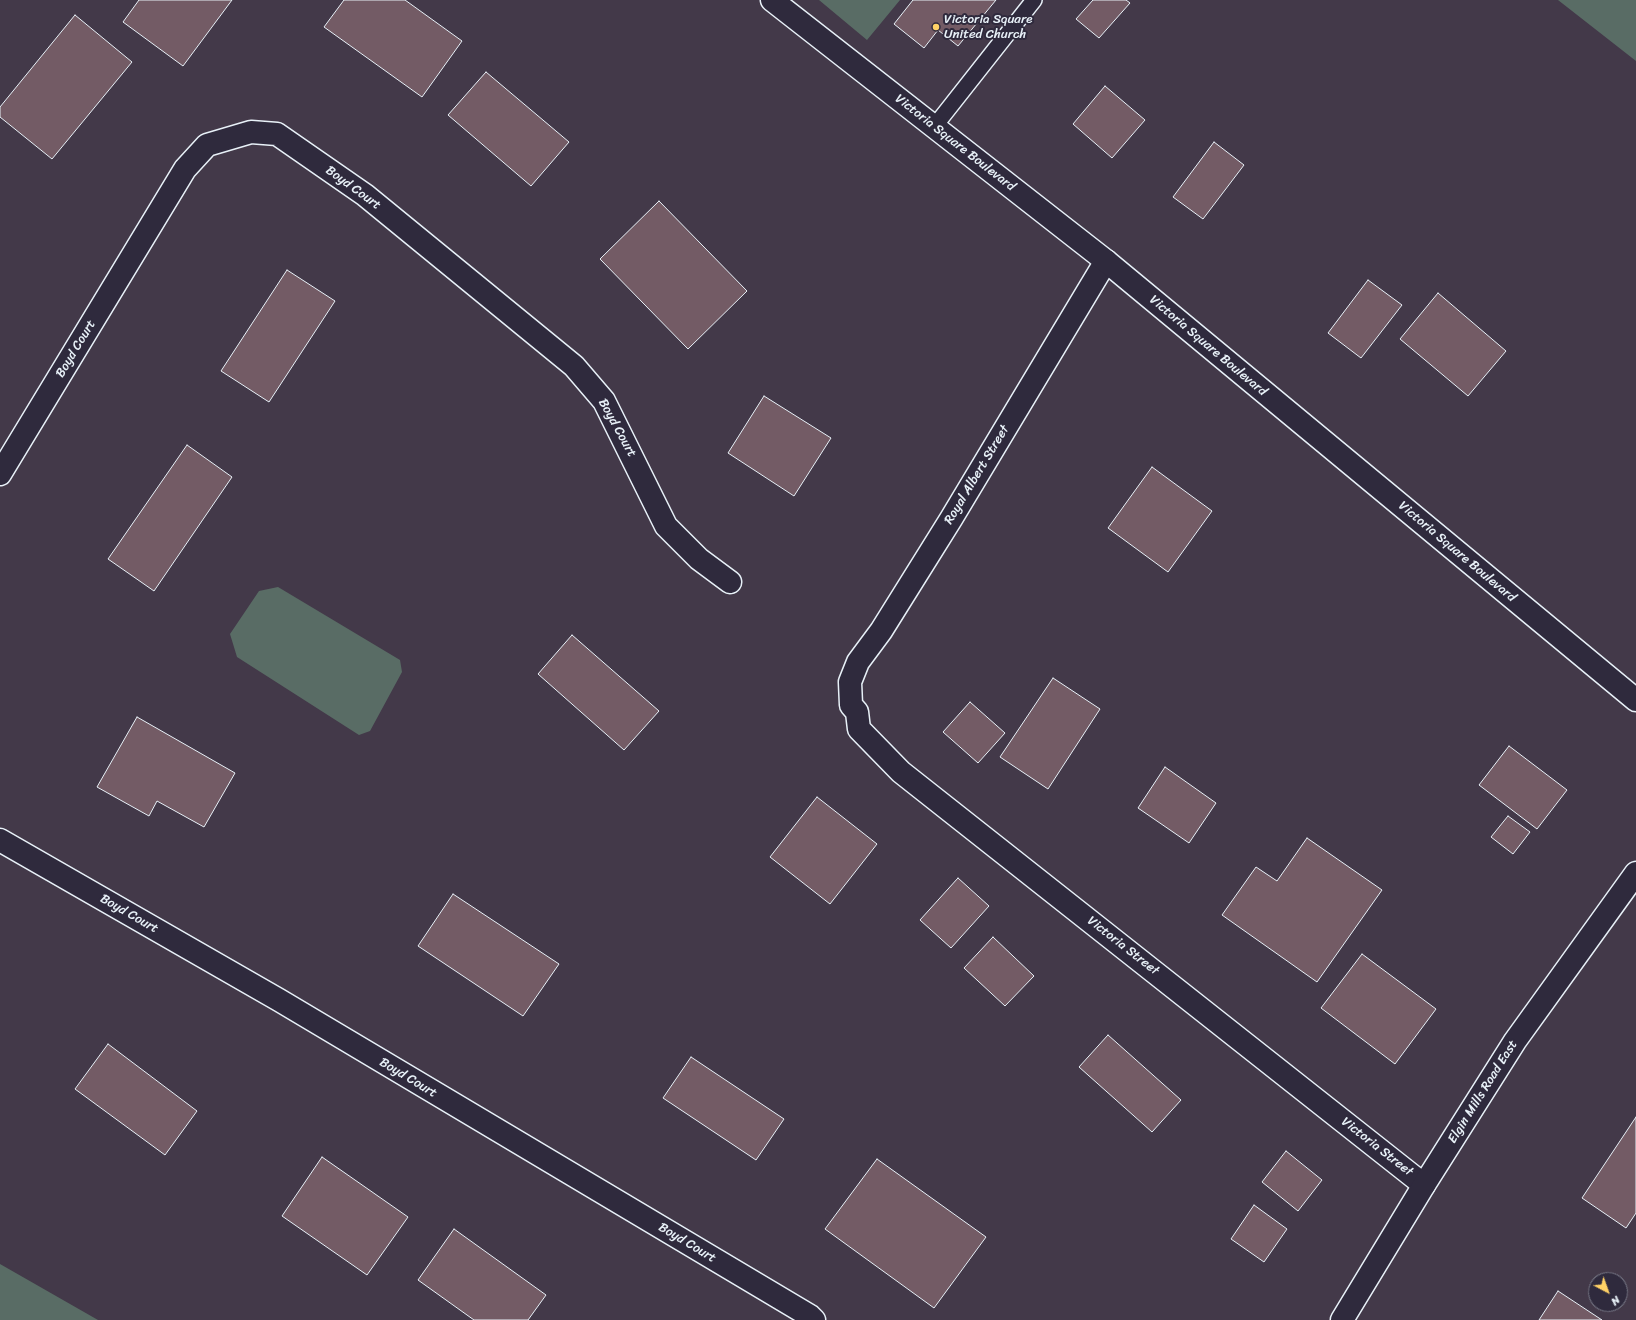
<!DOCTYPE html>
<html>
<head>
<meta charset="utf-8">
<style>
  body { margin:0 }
  #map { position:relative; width:1636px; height:1320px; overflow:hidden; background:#433949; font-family:Sriracha,sans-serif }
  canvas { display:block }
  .north { position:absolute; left:1588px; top:1272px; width:40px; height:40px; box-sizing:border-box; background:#2f2a3d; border:1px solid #797a88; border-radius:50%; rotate:139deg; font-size:11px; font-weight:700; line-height:16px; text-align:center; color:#e8f1f8 }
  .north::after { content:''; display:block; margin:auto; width:14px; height:18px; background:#ffd166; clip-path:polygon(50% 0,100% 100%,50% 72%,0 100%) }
</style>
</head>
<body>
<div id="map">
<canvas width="1636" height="1320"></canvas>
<div class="north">N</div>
</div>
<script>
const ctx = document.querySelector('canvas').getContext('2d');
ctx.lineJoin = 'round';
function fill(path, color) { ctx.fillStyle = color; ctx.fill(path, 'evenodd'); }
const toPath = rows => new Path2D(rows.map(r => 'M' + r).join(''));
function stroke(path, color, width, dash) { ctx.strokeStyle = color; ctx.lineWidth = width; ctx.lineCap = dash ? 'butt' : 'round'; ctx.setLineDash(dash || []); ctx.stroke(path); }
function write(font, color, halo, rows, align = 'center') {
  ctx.font = font + ' Sriracha,sans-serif'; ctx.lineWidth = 4; ctx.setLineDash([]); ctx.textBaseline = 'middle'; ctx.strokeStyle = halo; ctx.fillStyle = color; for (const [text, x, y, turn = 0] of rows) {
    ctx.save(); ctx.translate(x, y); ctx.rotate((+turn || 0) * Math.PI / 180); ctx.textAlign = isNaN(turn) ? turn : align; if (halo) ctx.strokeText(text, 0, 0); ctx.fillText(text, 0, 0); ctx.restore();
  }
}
fill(toPath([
  [819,0,900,0,867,40],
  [1558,0,1636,0,1636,61],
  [278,587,400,660,402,672,370,731,359,735,237,657,230,634,259,591],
  [0,1264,98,1320,0,1320]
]), '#596c65');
const building = toPath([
  [139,0,232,0,183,66,123,22,139,0],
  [344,0,405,0,462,41,422,97,324,27,344,0],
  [913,0,996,0,958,46,938,30,924,48,894,24,913,0],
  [1093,0,1126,0,1130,3,1099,38,1076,19,1093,0],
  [75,15,132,62,52,159,0,117,0,107,75,15],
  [486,72,569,142,531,186,448,115,486,72],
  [1105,86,1145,120,1112,158,1073,124,1105,86],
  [1214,142,1244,165,1203,219,1173,197,1214,142],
  [659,201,747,291,688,349,600,259,659,201],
  [287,270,335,301,269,402,221,371,287,270],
  [1368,280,1402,305,1361,358,1328,333,1368,280],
  [1438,293,1506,351,1468,396,1400,339,1438,293],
  [764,396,831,438,794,496,728,453,764,396],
  [187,445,232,477,154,591,108,559,187,445],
  [1152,467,1212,511,1168,572,1108,528,1152,467],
  [572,635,659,711,624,750,538,674,572,635],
  [1053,678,1100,709,1048,789,1000,757,1053,678],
  [970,702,1005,733,978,763,943,732,970,702],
  [137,717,235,773,204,827,157,801,149,816,97,787,137,717],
  [1509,746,1567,790,1537,829,1479,785,1509,746],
  [1165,767,1216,803,1189,843,1138,808,1165,767],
  [817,797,877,844,830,904,770,857,817,797],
  [1508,816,1530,832,1513,854,1491,837,1508,816],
  [1307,838,1382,890,1317,982,1222,915,1256,867,1277,881,1307,838],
  [958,878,989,906,951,948,920,920,958,878],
  [453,894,559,964,523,1016,418,946,453,894],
  [993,937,1034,976,1005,1006,964,968,993,937],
  [1362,954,1436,1009,1395,1064,1321,1008,1362,954],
  [1108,1035,1181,1100,1152,1132,1079,1067,1108,1035],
  [108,1044,197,1111,165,1155,75,1089,108,1044],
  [691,1057,784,1119,756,1160,663,1098,691,1057],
  [1636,1117,1636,1213,1626,1228,1582,1198,1636,1117],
  [1286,1151,1322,1180,1298,1211,1262,1182,1286,1151],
  [322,1157,408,1217,367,1275,282,1216,322,1157],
  [877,1159,986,1237,934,1308,825,1229,877,1159],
  [1254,1205,1287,1229,1264,1262,1231,1239,1254,1205],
  [454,1229,546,1295,528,1320,474,1320,418,1280,454,1229],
  [1558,1291,1602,1320,1539,1320,1558,1291]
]);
fill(building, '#735b65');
stroke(building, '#e8f1f8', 1);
const service = toPath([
  [934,127,1034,0]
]);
const minor = toPath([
  [1106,261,951,519,881,631,858,662,850,682,851,705,857,712,859,729,901,772,1424,1185],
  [0,474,185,169,207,145,251,132,277,134,365,195,574,366,604,401,666,526,699,559,730,582],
  [0,840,279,1000,810,1316,814,1320]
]);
const tertiary = toPath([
  [772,0,1106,261,1636,700]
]);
const secondary = toPath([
  [1342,1320,1424,1185,1515,1041,1636,873]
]);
stroke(service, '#e8f1f8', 18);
stroke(minor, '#e8f1f8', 25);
stroke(tertiary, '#e8f1f8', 25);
stroke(secondary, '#e8f1f8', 25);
stroke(service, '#2f2a3d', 15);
stroke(minor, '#2f2a3d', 22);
stroke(tertiary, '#2f2a3d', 22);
stroke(secondary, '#2f2a3d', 22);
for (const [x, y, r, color] of [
  [936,27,4,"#ffd166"]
]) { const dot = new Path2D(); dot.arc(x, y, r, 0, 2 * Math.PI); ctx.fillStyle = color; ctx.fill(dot); stroke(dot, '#2f2a3d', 1.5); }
write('13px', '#e8f1f8', '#2f2a3d', [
  ["Victoria Square",944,20],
  ["United Church",944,35]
], 'left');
write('13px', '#e8f1f8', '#2f2a3d', [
  ["Victoria Square Boulevard",955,143,38],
  ["Boyd Court",353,188,36],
  ["Victoria Square Boulevard",1208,346,40],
  ["Boyd Court",76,349,-59],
  ["Boyd Court",617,428,61],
  ["Royal Albert Street",977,475,-59],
  ["Victoria Square Boulevard",1457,552,40],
  ["Boyd Court",129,914,30],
  ["Victoria Street",1123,946,38],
  ["Boyd Court",408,1078,31],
  ["Elgin Mills Road East",1483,1092,-58],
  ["Victoria Street",1377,1147,38],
  ["Boyd Court",687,1243,31]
]);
</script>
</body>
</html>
